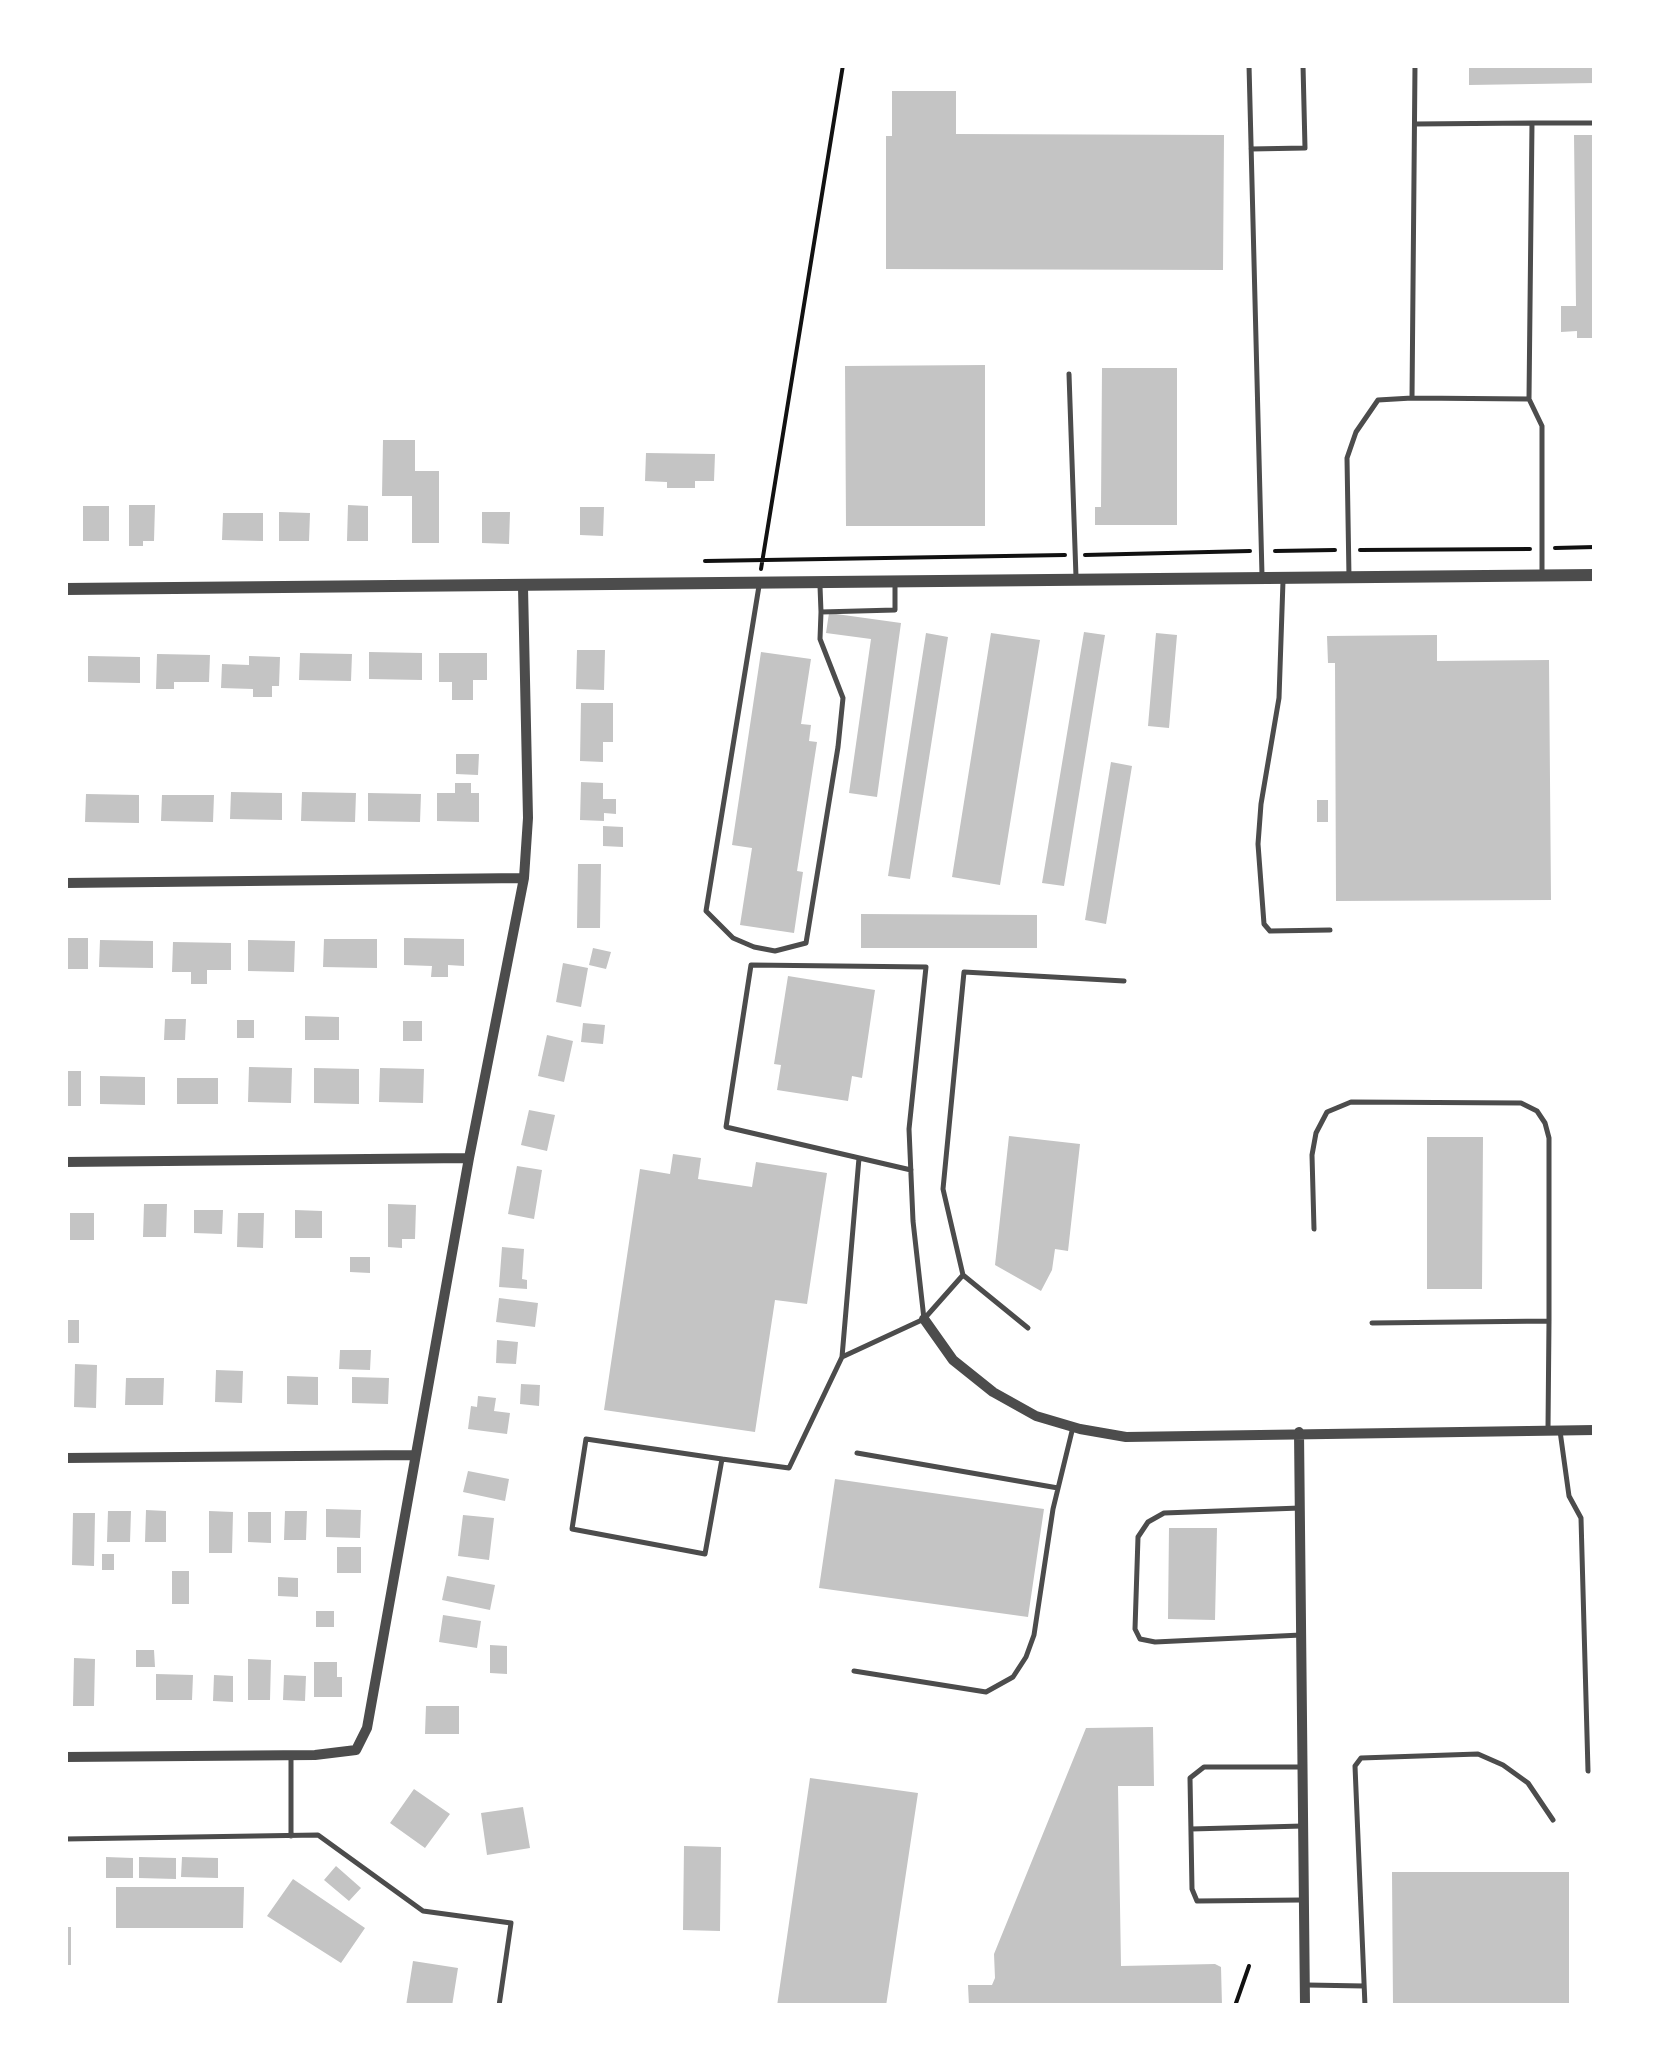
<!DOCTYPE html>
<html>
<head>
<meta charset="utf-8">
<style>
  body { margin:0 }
  #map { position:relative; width:1660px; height:2071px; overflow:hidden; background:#fff; font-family:"DM Sans",sans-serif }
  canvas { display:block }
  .frame { position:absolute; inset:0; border:68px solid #fff; pointer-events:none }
</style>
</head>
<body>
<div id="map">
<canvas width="1660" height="2071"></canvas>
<div class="frame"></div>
</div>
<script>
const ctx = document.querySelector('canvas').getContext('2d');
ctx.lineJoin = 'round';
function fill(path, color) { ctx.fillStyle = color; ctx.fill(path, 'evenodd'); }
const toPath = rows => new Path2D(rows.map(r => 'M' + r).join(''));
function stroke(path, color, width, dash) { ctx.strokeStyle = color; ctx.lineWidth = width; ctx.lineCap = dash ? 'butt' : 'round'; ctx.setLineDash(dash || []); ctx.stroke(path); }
fill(toPath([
  [1469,65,1595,65,1595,83,1469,85],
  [892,91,956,91,956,134,1224,135,1223,270,886,269,886,136,892,136],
  [1574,135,1595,135,1595,341,1592,338,1577,338,1577,331,1561,332,1561,306,1576,306],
  [985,365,985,526,846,526,845,366],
  [1102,368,1177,368,1177,525,1095,525,1095,507,1101,507],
  [383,440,415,440,415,471,439,471,439,543,412,543,412,496,382,496],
  [646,453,715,454,714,481,695,481,695,488,667,488,667,482,645,481],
  [129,505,155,505,154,541,143,541,143,546,129,546],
  [348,505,368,506,368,541,347,541],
  [83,506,109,506,109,541,83,541],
  [580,507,604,507,603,536,580,535],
  [279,512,310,513,309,541,279,541],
  [482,512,510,512,509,544,482,543],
  [223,513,263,513,263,541,222,540],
  [829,613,901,623,877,797,849,793,871,639,826,633],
  [1084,632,1105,635,1064,886,1042,883],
  [926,633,948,637,910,879,888,876],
  [991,633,1040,640,1000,885,952,877],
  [1156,633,1177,635,1169,728,1148,726],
  [1437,635,1437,661,1549,660,1551,900,1336,901,1335,663,1328,663,1327,636],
  [577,650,605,650,604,690,576,689],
  [369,652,422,653,422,680,369,679],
  [761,652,811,659,801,724,811,725,809,741,817,742,797,871,803,872,794,933,740,925,752,848,732,845],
  [300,653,352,654,351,681,299,680],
  [439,653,487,653,487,680,473,680,473,700,452,700,452,682,439,682],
  [157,654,210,655,209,682,174,682,174,689,156,689],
  [88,656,140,657,140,683,88,682],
  [249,656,280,657,279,686,272,686,272,697,253,697,253,689,221,688,222,664,249,665],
  [581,703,613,703,613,742,603,742,603,762,580,761],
  [456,754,479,754,478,775,456,774],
  [1111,762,1132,766,1106,924,1085,920],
  [581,782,603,783,603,799,616,799,616,814,604,813,604,821,580,820],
  [455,783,471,783,471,793,479,793,479,822,437,821,437,793,455,793],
  [231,792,282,793,282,820,230,819],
  [302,792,356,793,355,822,301,821],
  [368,793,421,794,420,822,368,821],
  [86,794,139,795,139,823,85,822],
  [162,795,214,795,213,822,161,821],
  [1317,800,1328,800,1328,822,1317,822],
  [603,826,623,827,623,847,603,846],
  [578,864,601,864,600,928,577,928],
  [861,914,1037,915,1037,948,861,948],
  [65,938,88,938,88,969,65,969],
  [404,938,464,939,464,966,448,965,448,977,431,977,432,966,404,965],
  [324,939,377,939,377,968,323,967],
  [100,940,153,941,153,968,99,967],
  [248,940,295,941,294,972,248,971],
  [173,942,231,943,231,970,207,970,207,984,191,984,191,972,172,972],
  [593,948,611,952,606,969,589,965],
  [563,963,588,968,581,1007,556,1002],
  [788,976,875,990,862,1078,852,1076,848,1101,777,1090,781,1065,774,1064],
  [305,1016,339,1017,339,1040,305,1040],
  [165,1019,186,1019,185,1040,164,1040],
  [237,1020,254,1020,254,1038,237,1038],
  [403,1021,422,1021,422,1041,403,1041],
  [583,1023,605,1025,603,1044,581,1042],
  [547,1035,573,1041,564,1082,538,1076],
  [249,1067,292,1068,291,1103,248,1102],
  [314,1068,359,1069,359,1104,314,1103],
  [380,1068,424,1069,423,1103,379,1102],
  [65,1071,81,1071,81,1106,65,1106],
  [100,1076,145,1077,145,1105,100,1104],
  [177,1078,218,1078,218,1104,177,1104],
  [529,1110,555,1115,547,1151,521,1145],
  [1009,1136,1080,1144,1068,1251,1055,1249,1052,1270,1041,1291,995,1265],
  [1427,1137,1483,1137,1482,1289,1427,1289],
  [673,1154,701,1158,698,1179,752,1187,756,1162,827,1173,807,1304,775,1300,755,1432,604,1410,640,1169,670,1174],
  [517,1166,542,1170,534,1219,508,1214],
  [144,1204,167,1204,166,1237,143,1237],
  [388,1204,416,1205,415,1239,402,1239,402,1248,388,1247],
  [194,1210,223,1210,222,1234,194,1233],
  [295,1210,322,1211,322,1238,295,1238],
  [70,1213,94,1213,94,1240,70,1240],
  [238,1213,264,1213,263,1248,237,1247],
  [502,1247,524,1249,522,1279,527,1280,527,1289,499,1287],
  [350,1257,370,1257,370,1273,350,1272],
  [499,1298,538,1303,535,1327,496,1322],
  [65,1320,79,1320,79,1343,65,1343],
  [497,1340,518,1342,516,1364,496,1363],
  [340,1350,371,1350,370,1370,339,1369],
  [75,1364,97,1365,96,1408,74,1407],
  [216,1370,243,1371,242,1403,215,1402],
  [287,1376,318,1377,318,1405,287,1404],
  [352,1377,389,1378,388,1404,352,1403],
  [126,1378,164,1378,163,1405,125,1405],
  [521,1384,540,1385,539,1406,520,1404],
  [478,1396,496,1398,494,1411,510,1413,507,1434,468,1429,471,1406,477,1407],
  [468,1471,509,1479,505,1501,463,1492],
  [835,1479,1044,1509,1028,1617,819,1588],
  [326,1509,361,1510,360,1538,326,1537],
  [146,1510,166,1511,166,1542,145,1542],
  [108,1511,131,1511,130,1542,107,1542],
  [209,1511,233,1512,232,1553,209,1553],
  [285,1511,307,1511,306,1540,284,1540],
  [248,1512,271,1512,271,1543,248,1542],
  [73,1513,95,1513,94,1566,72,1565],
  [463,1515,494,1518,489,1560,458,1556],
  [1169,1528,1217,1528,1215,1620,1168,1619],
  [337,1547,361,1547,361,1573,337,1573],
  [102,1554,114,1554,114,1570,102,1570],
  [172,1571,189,1571,189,1604,172,1604],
  [447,1576,495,1585,490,1610,442,1600],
  [278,1577,298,1578,298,1597,278,1596],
  [316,1611,334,1611,334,1627,316,1627],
  [443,1615,481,1621,477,1648,439,1642],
  [490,1645,507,1646,507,1674,490,1673],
  [136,1650,154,1650,155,1667,136,1667],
  [74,1658,95,1659,94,1706,73,1706],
  [248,1659,271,1660,270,1700,248,1700],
  [314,1662,337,1662,337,1677,342,1677,342,1697,314,1697],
  [156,1674,193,1675,192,1700,156,1700],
  [214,1675,233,1676,233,1702,213,1701],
  [284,1675,306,1676,305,1701,283,1700],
  [426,1706,459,1706,459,1734,425,1734],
  [1153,1727,1154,1786,1118,1786,1121,1966,1215,1964,1221,1967,1222,2006,969,2006,968,1985,992,1985,995,1978,994,1954,1086,1728],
  [810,1778,918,1793,886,2006,777,2006],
  [414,1789,450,1814,425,1848,390,1823],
  [523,1807,530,1848,487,1855,481,1813],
  [684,1846,721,1847,720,1931,683,1930],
  [106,1857,133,1858,133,1878,106,1878],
  [139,1857,176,1858,176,1879,139,1878],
  [182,1857,218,1858,218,1878,181,1877],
  [336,1866,361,1888,349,1901,324,1880],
  [1392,1872,1569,1872,1569,2006,1393,2006],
  [293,1879,365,1928,341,1963,267,1916],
  [116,1887,244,1887,243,1928,116,1928],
  [65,1927,71,1927,71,1965,65,1965],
  [413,1961,458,1968,452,2006,406,2006]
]), '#c4c4c4');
stroke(toPath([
  [1555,548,1595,547],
  [1360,550,1530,549],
  [1275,551,1335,550],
  [1085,555,1250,551],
  [705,561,1065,555],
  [761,569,843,65],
  [1235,2006,1249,1966]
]), '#111', 4);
stroke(toPath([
  [1249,65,1262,575],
  [1533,123,1595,123],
  [1415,124,1532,123,1529,398],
  [1251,149,1305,148,1303,65],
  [1069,374,1076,577],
  [1412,398,1415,65],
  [1349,577,1347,458,1356,432,1378,400,1412,398,1529,399,1542,426,1542,573],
  [1283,581,1279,698,1261,804,1258,844,1264,924,1270,931,1330,930],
  [759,586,706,911,733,938,754,947,775,951,806,943,838,747,843,698,820,639,821,612],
  [820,586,821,612,895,610,895,583],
  [911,1170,726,1127,751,965,926,967,909,1129,913,1221,924,1319],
  [1314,1229,1312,1155,1316,1133,1327,1112,1351,1102,1521,1103,1537,1111,1545,1123,1549,1138,1549,1321],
  [1372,1323,1549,1321,1548,1428],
  [1028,1328,963,1275,943,1189,964,972,1124,981],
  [842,1357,924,1319,963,1275],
  [1560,1431,1569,1496,1581,1518,1588,1771],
  [857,1453,1058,1488],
  [722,1459,705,1554,572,1529,586,1439,722,1459,789,1468,842,1357,859,1158],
  [1300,1508,1164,1513,1148,1522,1138,1537,1135,1629,1140,1639,1155,1642,1301,1635],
  [854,1671,986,1692,1013,1677,1026,1657,1034,1635,1053,1509,1073,1427],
  [291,1755,291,1836],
  [1300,1767,1204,1767,1190,1778,1192,1889,1197,1901,1301,1900],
  [1191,1829,1303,1826],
  [65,1839,318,1835,423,1911,511,1923,499,2006],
  [1307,1985,1364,1986],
  [1365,2006,1355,1766,1361,1758,1478,1754,1503,1765,1528,1783,1553,1820]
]), '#4c4c4c', 5);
stroke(toPath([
  [65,883,524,878],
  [65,1162,469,1158],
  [924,1319,953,1360,993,1392,1036,1416,1080,1429,1126,1437,1595,1430],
  [1299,1432,1305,2006],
  [65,1458,415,1455],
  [65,1757,315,1755,356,1750,367,1728,469,1158,524,878,528,818,523,587]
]), '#4c4c4c', 10);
stroke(toPath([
  [65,589,1595,575]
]), '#4c4c4c', 12);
</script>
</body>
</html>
